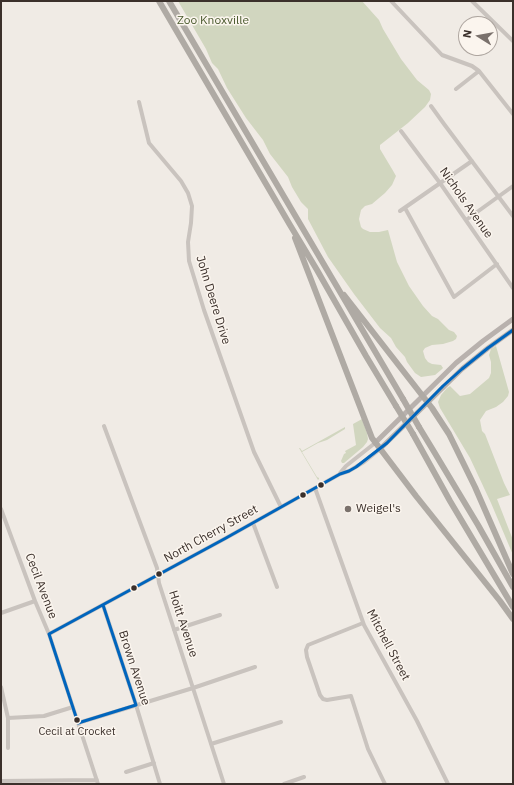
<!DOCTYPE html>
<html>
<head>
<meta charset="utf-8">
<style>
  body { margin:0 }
  #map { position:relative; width:514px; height:785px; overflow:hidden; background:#f0ebe5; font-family:"IBM Plex Sans",sans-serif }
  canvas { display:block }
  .frame { position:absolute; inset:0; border:2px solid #3b302b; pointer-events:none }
  .north { position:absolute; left:458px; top:16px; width:40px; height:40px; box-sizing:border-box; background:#fbf5ee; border:1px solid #aea6a0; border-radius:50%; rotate:281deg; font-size:11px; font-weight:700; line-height:16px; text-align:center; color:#3b302b }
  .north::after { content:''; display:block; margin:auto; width:14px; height:18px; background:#7a716c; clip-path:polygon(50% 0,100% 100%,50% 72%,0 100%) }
</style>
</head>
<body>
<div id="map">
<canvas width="514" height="785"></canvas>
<div class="frame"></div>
<div class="north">N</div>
</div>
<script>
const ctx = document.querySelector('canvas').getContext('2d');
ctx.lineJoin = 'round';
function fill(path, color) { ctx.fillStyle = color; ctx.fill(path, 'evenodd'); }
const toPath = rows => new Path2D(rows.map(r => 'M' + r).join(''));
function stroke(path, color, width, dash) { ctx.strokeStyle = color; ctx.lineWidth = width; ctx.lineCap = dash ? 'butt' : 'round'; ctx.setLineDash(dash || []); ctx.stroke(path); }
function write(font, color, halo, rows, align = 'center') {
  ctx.font = font + ' "IBM Plex Sans",sans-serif'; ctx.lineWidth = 3; ctx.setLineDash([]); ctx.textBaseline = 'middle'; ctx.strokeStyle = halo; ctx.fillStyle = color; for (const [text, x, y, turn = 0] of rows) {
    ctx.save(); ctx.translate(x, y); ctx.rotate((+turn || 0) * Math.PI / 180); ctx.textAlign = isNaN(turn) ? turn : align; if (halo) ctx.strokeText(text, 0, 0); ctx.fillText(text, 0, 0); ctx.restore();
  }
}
fill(toPath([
  [178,1,362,1,379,20,383,29,401,59,417,80,429,90,431,94,430,100,425,107,408,123,380,145,380,149,392,169,396,176,392,185,385,193,372,204,365,206,361,210,359,219,361,227,363,229,370,232,379,232,388,230,397,262,409,286,423,306,432,316,438,319,449,330,454,332,457,336,456,339,453,341,443,344,432,345,425,348,423,351,425,358,428,362,432,364,441,365,443,368,441,370,435,375,421,377,415,373,407,362,405,357,396,347,391,338,380,328,354,294,328,257,308,219,308,209,301,202,292,187,288,177,270,154,263,140,246,118,227,88,218,69,212,63,206,49],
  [496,346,509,392,508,396,503,402,496,407,486,411,480,420,482,431,485,434,504,483,510,495,497,499,513,540,513,555,491,503,470,458,440,408,438,402,441,395,447,388,450,386,460,396,470,394,489,378,491,373,491,362,489,355,491,349],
  [362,419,367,433,368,439,367,442,363,447,344,463,342,463,341,461,344,454,346,453,345,451,356,445,353,424],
  [345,427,345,429,327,440,318,443,302,452,317,477,319,478,319,479,318,480,299,448,300,448,302,451]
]), '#d1d6bf');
stroke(toPath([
  [391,1,442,55,472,66,479,71,513,114],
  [472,1,513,41],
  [456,89,479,71],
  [139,102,149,143,181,181,188,193,192,206,191,223,188,242,189,261,204,310,254,452,281,507],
  [431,106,444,124,513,216],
  [401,131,440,183,513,288],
  [405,208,454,297,497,264],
  [400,211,472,161],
  [466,220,513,186],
  [104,426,157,568,159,583,224,784],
  [340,473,346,466,375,443],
  [315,488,364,625,417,721,448,784],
  [1,509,35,601,49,634,98,784],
  [253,523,277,587],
  [103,605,136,705,160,784],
  [1,613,35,601],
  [363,623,308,645,306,650,307,657,320,695,323,699,327,700,351,696,368,749,385,784],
  [174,630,220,615],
  [49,634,226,538,340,474,349,471,364,462,380,449],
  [1,687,8,718,8,748],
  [8,718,44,716,73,707],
  [78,723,193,688,255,667],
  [211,744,281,722],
  [126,772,154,763],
  [1,781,97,780],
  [284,784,304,777]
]), '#c9c3be', 4);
stroke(toPath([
  [375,443,456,363,483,341,513,319],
  [380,449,462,369,488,348,513,330]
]), '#b8b1ad', 5);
stroke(toPath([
  [159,1,290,225,317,270,366,356,396,406],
  [169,1,403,399],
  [295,238,372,438,416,496,500,601,513,619],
  [344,295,432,408,449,434,475,487,513,574],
  [419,427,433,450,478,525,513,587],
  [413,434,450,501,513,607]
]), '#afaaa4', 6);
stroke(toPath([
  [403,399,419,427],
  [396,406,413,434]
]), '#afaaa4', 6);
stroke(toPath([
  [103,605,136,705,78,723,49,634,226,538,340,474,349,471,356,467,387,443,443,386,462,369,488,348,513,330]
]), '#0065bd', 3);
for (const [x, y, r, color] of [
  [321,485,3.5,"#3b302b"],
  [303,495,3.5,"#3b302b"],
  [348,509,4,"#7a716c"],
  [159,574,3.5,"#3b302b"],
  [134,588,3.5,"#3b302b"],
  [77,720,3.5,"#3b302b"]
]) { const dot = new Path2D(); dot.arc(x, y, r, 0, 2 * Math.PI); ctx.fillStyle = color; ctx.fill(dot); stroke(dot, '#fbf5ee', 1.5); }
write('11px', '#3b302b', '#fbf5ee', [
  ["Cecil at Crocket",77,732]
]);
write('12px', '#4a5a2e', '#fbf5ee', [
  ["Zoo Knoxville",213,21]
]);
write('12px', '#3b302b', '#fbf5ee', [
  ["Nichols Avenue",466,203,55],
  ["John Deere Drive",213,300,73],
  ["North Cherry Street",211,534,-29],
  ["Cecil Avenue",41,586,69],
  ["Hoitt Avenue",183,624,72],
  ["Mitchell Street",388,645,62],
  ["Brown Avenue",134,668,72]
]);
write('12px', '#3b302b', '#fbf5ee', [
  ["Weigel's",356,509]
], 'left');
</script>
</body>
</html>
